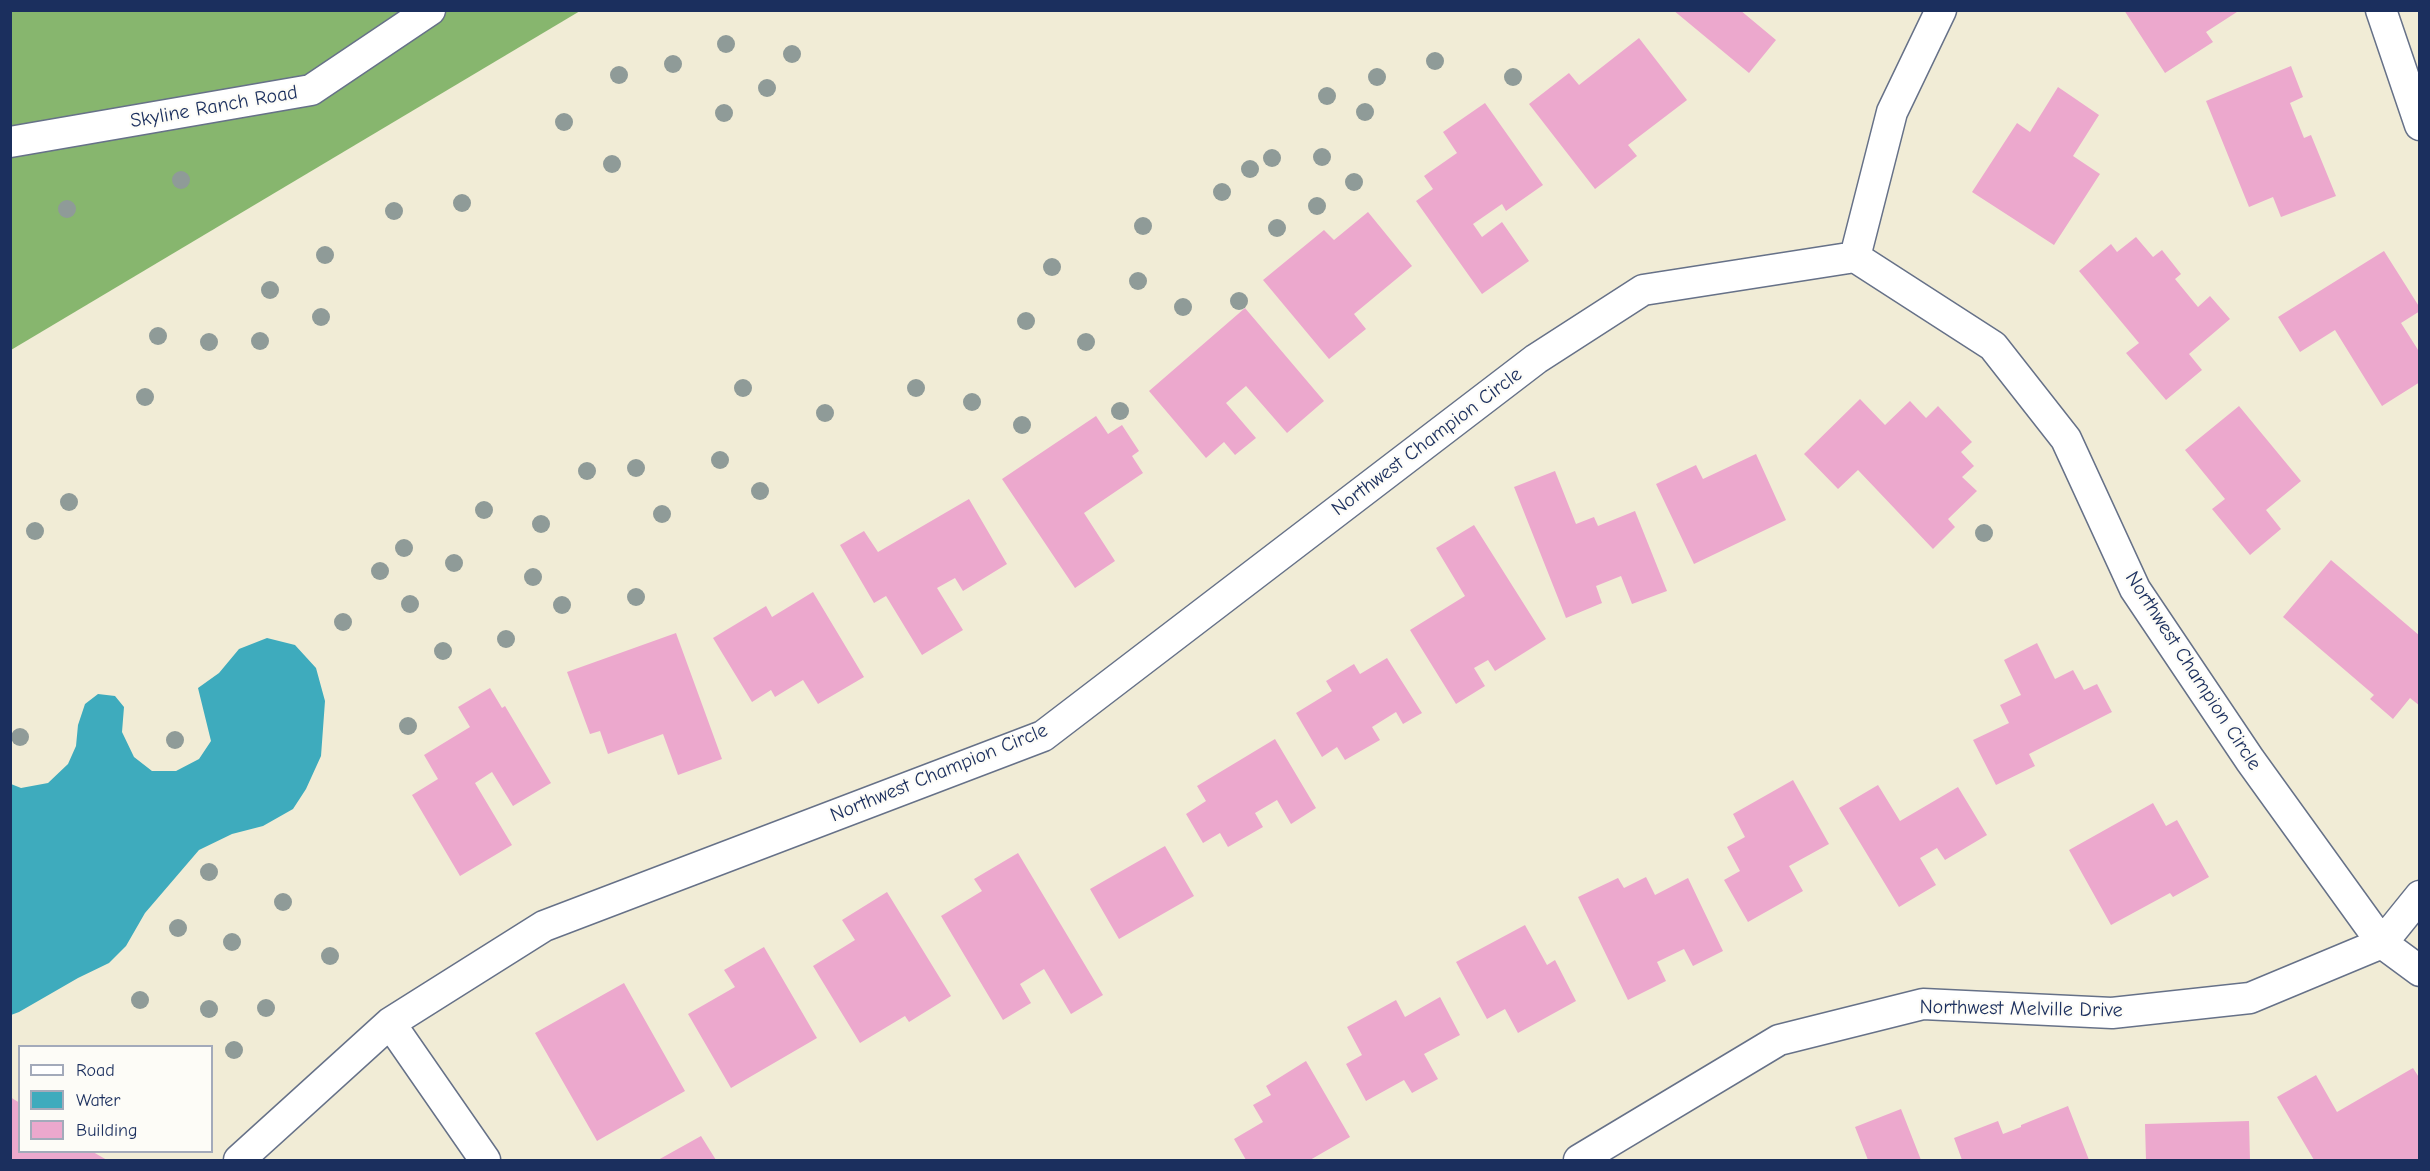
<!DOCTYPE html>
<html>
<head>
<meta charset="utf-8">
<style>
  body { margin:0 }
  #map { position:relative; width:2430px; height:1171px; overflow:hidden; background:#f1ecd6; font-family:"Comic Neue",sans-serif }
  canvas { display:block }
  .frame { position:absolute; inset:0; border:12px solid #1b2f5e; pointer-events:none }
  .legend { position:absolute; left:18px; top:1045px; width:195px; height:108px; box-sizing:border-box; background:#fdfcf7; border:2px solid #a3aaba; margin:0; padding:8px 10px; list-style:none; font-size:18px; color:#1b2f5e }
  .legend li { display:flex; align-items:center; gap:12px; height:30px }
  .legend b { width:30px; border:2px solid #a3aaba }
</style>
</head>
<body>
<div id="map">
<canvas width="2430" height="1171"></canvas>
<div class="frame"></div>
<ul class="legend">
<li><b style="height:8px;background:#fff"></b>Road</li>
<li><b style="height:16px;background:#3eabbd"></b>Water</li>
<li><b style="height:16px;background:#eca8cd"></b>Building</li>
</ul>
</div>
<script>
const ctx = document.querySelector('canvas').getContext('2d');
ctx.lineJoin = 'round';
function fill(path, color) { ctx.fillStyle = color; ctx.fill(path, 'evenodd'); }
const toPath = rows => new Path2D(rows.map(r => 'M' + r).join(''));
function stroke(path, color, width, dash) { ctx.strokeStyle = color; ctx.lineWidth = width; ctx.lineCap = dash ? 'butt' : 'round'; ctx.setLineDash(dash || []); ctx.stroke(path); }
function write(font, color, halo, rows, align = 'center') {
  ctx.font = font + ' "Comic Neue",sans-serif'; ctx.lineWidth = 4.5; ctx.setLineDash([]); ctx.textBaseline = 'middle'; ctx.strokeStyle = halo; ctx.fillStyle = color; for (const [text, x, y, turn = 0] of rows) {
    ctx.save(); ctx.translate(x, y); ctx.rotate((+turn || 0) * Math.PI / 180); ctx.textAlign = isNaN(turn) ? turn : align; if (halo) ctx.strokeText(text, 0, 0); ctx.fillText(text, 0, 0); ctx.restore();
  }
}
fill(toPath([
  [11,10,580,11,11,350]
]), '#87b66e');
fill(toPath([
  [267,638,295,645,316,668,325,701,321,756,306,789,293,809,263,826,232,834,199,850,145,913,126,946,109,963,78,978,19,1012,11,1015,11,784,21,788,48,783,68,764,76,746,78,725,85,704,98,694,115,696,124,707,122,732,134,757,152,771,176,771,199,759,211,741,198,688,219,673,239,649]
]), '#3eabbd');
fill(toPath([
  [1673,10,1740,10,1776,40,1749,73],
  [2124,10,2240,10,2206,32,2213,42,2165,73],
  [1639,38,1687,100,1628,145,1637,156,1595,189,1529,104,1569,73,1579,85],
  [2291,66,2303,97,2290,103,2304,138,2311,135,2336,196,2281,217,2273,197,2249,207,2206,101],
  [2058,87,2099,115,2073,156,2100,174,2054,245,1972,192,2017,123,2030,132],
  [1485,103,1543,185,1506,211,1502,204,1473,224,1482,237,1502,222,1529,261,1482,294,1416,201,1433,189,1424,176,1457,153,1443,132],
  [1368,212,1412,266,1354,314,1366,329,1329,359,1263,280,1324,230,1334,240],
  [2136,237,2153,257,2162,250,2181,274,2175,279,2198,307,2210,296,2230,319,2189,354,2202,370,2166,400,2126,353,2139,343,2079,271,2111,244,2117,252],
  [2384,251,2420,308,2420,311,2401,323,2420,353,2420,382,2382,406,2335,330,2300,352,2278,317],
  [1245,308,1324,401,1287,433,1246,386,1226,403,1256,438,1235,455,1224,442,1206,458,1149,391],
  [1860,399,1885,425,1910,401,1926,418,1938,406,1972,442,1961,452,1974,466,1962,477,1977,491,1948,519,1955,527,1933,549,1858,470,1838,489,1804,454],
  [2239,406,2301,481,2266,510,2281,529,2250,555,2212,509,2225,499,2185,450],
  [1096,416,1108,434,1122,425,1139,451,1132,456,1143,473,1084,513,1115,561,1075,588,1002,479],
  [1756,454,1786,520,1694,564,1656,484,1696,465,1703,479],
  [1555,471,1576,524,1594,517,1598,526,1635,511,1667,591,1632,604,1621,576,1596,586,1602,603,1566,618,1514,487],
  [969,499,1007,564,963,591,955,578,937,588,963,630,922,655,886,596,874,603,840,545,864,531,878,552],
  [1474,525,1546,639,1495,671,1488,660,1474,668,1485,686,1456,704,1410,630,1465,596,1436,548],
  [2331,560,2420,636,2420,706,2410,698,2393,719,2370,699,2374,695,2283,617],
  [813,592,864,677,818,704,803,680,775,697,771,690,752,702,713,638,766,606,772,617],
  [676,633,722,759,678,775,663,734,608,754,600,731,590,734,567,672],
  [2037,643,2055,679,2073,670,2084,690,2097,684,2112,712,2029,754,2035,766,1996,785,1973,740,2009,723,2000,705,2021,695,2004,660],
  [1387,658,1422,713,1403,724,1396,712,1372,727,1380,740,1345,760,1337,747,1322,757,1296,713,1332,691,1326,681,1354,664,1360,674],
  [490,688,502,708,505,706,551,783,513,806,492,772,475,783,512,845,460,876,412,795,438,779,424,755,470,727,458,707],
  [1275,739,1316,808,1291,824,1277,800,1255,813,1263,827,1228,847,1220,833,1203,843,1186,814,1206,801,1197,786],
  [1793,780,1829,844,1789,866,1803,891,1748,922,1724,880,1740,871,1727,847,1745,837,1733,814],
  [1878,785,1900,821,1958,787,1987,835,1945,860,1937,848,1920,858,1936,885,1899,907,1839,808],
  [2153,803,2166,826,2177,820,2209,877,2173,897,2170,893,2111,925,2069,850],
  [1165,846,1194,896,1119,939,1090,889],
  [1018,853,1103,995,1071,1014,1044,969,1020,984,1031,1003,1003,1020,941,916,982,891,974,879],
  [1646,877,1655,895,1688,878,1723,951,1693,966,1684,949,1657,962,1666,981,1628,1000,1578,897,1618,878,1624,888],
  [887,892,951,996,909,1022,905,1016,860,1043,813,966,855,940,842,920],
  [1525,925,1547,965,1555,960,1576,1001,1518,1033,1505,1009,1487,1019,1456,962],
  [764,947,817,1038,731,1088,688,1014,735,987,724,970],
  [624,983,685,1091,597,1141,535,1033],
  [1440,997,1460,1035,1424,1054,1438,1079,1412,1093,1404,1080,1366,1101,1346,1064,1362,1055,1347,1027,1396,1000,1405,1017],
  [1306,1061,1350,1137,1310,1160,1246,1160,1234,1139,1263,1122,1253,1105,1271,1095,1266,1086],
  [2413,1068,2420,1079,2420,1160,2314,1160,2277,1097,2316,1075,2337,1112],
  [10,1097,20,1103,20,1152,93,1152,107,1160,10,1160],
  [2068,1106,2089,1160,1962,1160,1954,1138,1998,1121,2003,1134,2021,1127,2021,1125],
  [1901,1109,1921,1160,1868,1160,1855,1127],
  [2249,1121,2250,1160,2146,1160,2145,1124],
  [701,1136,716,1160,658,1160]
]), '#eca8cd');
const minor = toPath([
  [2381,10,2420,125],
  [10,142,311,90,430,10],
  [1855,257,1892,112,1941,10],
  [390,1023,485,1160],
  [239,1160,390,1023,544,926,1043,736,1536,359,1643,290,1855,257,1993,346,2066,439,2135,589,2250,760,2382,943,2420,971],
  [1579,1160,1779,1040,1923,1004,2112,1013,2250,998,2382,943,2420,896]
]);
stroke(minor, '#667188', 33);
stroke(minor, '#fff', 30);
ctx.fillStyle = '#8f9b98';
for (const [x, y] of [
  [726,44],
  [792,54],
  [1435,61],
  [673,64],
  [619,75],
  [1377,77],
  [1513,77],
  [767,88],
  [1327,96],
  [1365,112],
  [724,113],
  [564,122],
  [1322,157],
  [1272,158],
  [612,164],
  [1250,169],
  [181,180],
  [1354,182],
  [1222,192],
  [462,203],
  [1317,206],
  [67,209],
  [394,211],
  [1143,226],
  [1277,228],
  [325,255],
  [1052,267],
  [1138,281],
  [270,290],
  [1239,301],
  [1183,307],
  [321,317],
  [1026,321],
  [158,336],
  [260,341],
  [209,342],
  [1086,342],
  [743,388],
  [916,388],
  [145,397],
  [972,402],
  [1120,411],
  [825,413],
  [1022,425],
  [720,460],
  [636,468],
  [587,471],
  [760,491],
  [69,502],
  [484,510],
  [662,514],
  [541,524],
  [35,531],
  [1984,533],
  [404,548],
  [454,563],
  [380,571],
  [533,577],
  [636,597],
  [410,604],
  [562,605],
  [343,622],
  [506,639],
  [443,651],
  [408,726],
  [20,737],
  [175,740],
  [209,872],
  [283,902],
  [178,928],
  [232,942],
  [330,956],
  [140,1000],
  [266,1008],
  [209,1009],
  [234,1050]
]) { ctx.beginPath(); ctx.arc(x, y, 9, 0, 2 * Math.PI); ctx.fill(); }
write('20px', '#1b2f5e', '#fdfcf7', [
  ["Skyline Ranch Road",214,107,-10],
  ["Northwest Champion Circle",1427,442,-37],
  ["Northwest Champion Circle",2193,671,57],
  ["Northwest Champion Circle",939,773,-22],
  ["Northwest Melville Drive",2021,1009,1]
]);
</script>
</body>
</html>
